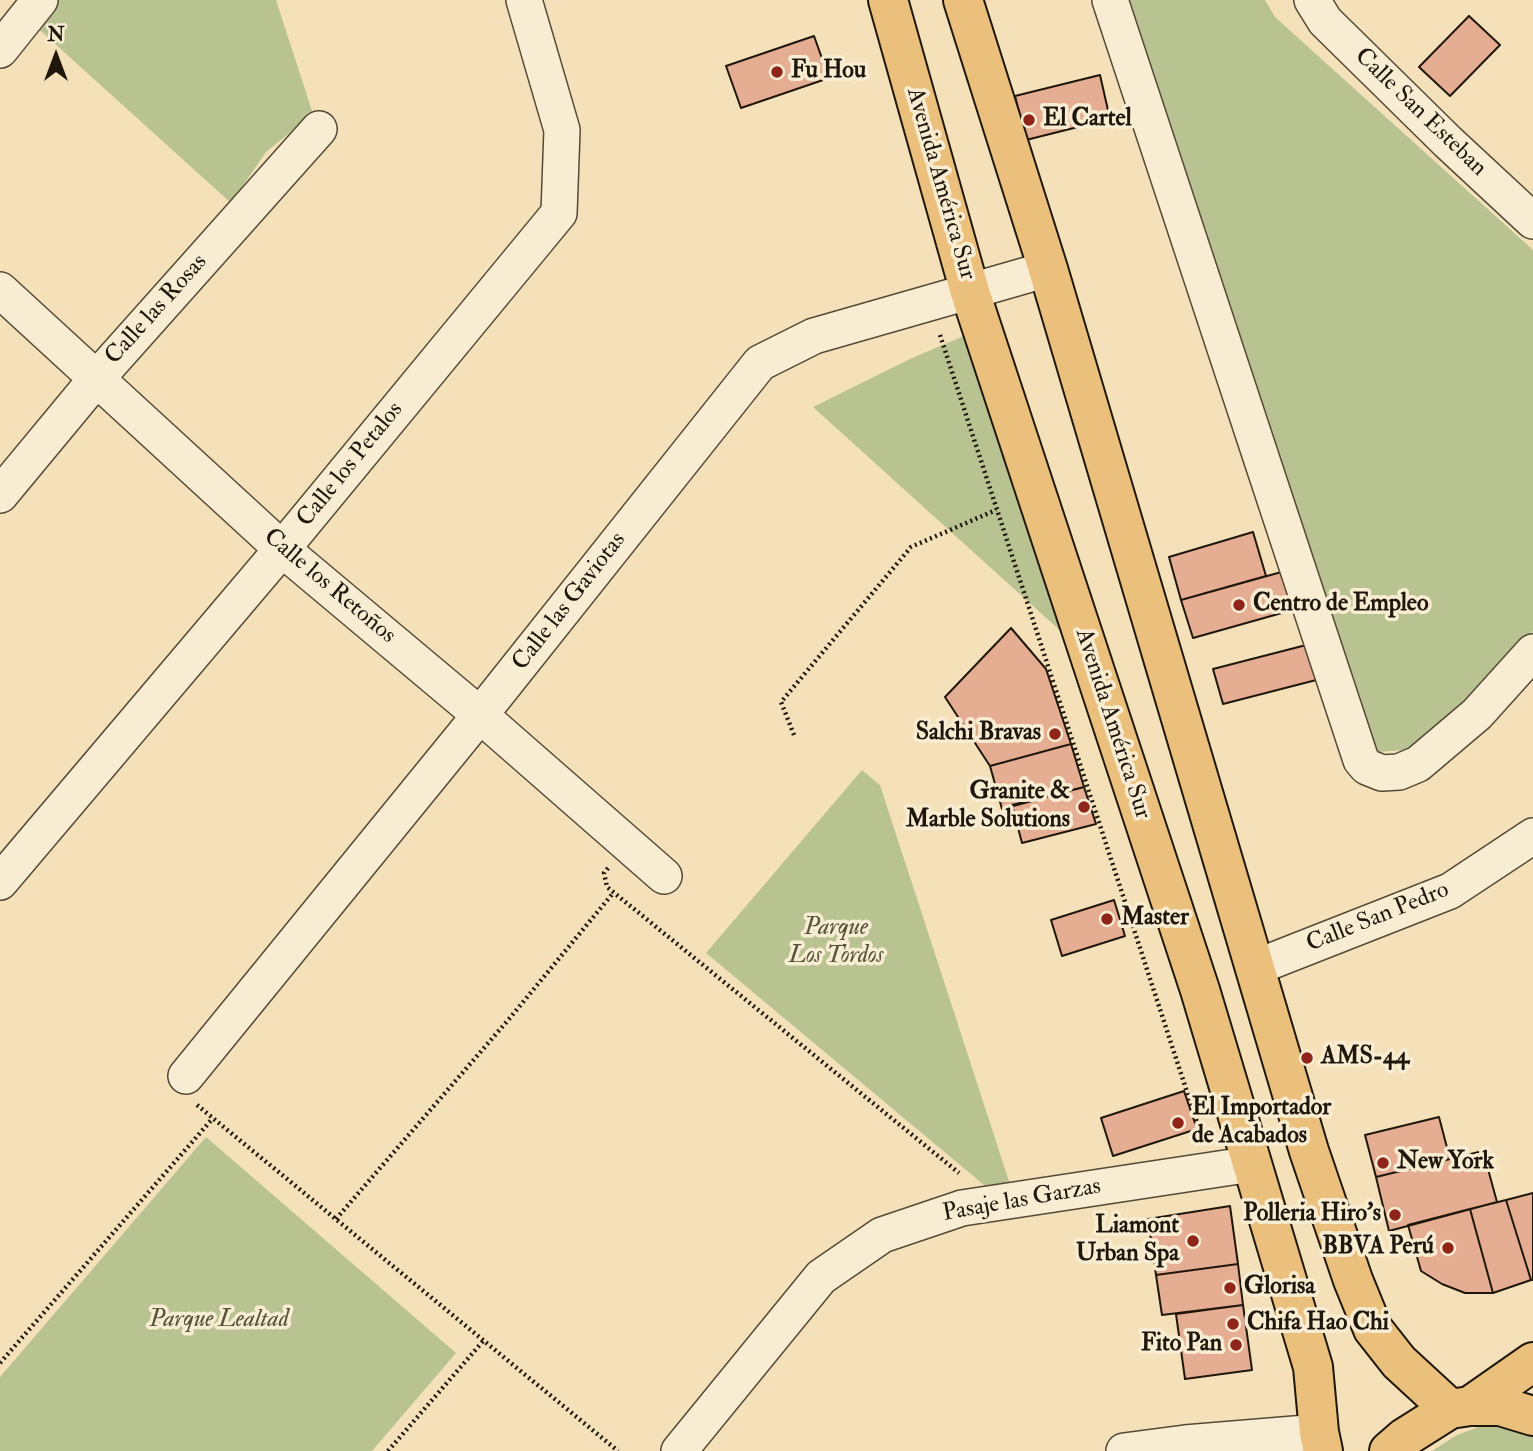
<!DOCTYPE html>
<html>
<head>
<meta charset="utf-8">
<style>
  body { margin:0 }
  #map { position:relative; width:1533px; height:1451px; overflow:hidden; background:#f4e1b9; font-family:"IM FELL Double Pica",serif }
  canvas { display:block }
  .north { position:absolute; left:21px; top:21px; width:70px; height:70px; -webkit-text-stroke:5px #f8ecd2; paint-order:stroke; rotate:0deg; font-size:19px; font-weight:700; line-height:28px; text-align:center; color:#1f170b }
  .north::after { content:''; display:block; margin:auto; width:24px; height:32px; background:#1f170b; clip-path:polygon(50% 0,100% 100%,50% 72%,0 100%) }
</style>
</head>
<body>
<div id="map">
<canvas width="1533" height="1451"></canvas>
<div class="north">N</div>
</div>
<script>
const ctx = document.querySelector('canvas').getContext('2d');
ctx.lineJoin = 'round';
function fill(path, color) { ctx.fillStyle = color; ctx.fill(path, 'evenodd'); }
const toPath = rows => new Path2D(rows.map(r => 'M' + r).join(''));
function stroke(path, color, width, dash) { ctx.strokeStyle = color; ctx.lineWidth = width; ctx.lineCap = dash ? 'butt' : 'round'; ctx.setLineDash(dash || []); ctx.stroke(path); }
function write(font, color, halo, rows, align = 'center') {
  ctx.font = font + ' "IM FELL Double Pica",serif'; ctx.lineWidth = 7; ctx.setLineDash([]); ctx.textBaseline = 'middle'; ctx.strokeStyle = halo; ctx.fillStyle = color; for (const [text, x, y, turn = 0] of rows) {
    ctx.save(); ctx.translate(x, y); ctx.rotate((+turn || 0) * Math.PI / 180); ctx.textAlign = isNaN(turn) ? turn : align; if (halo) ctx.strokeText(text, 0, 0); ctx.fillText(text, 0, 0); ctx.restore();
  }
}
fill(toPath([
  [53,0,276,0,313,114,266,152,231,203,33,24],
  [1113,0,1265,0,1275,17,1533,250,1533,631,1440,736,1403,750,1366,753],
  [966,335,1065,635,813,407,910,359],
  [862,770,880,785,1020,1215,706,953],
  [206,1137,456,1353,372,1451,0,1451,0,1377],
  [1496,1420,1533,1423,1533,1451,1432,1451,1455,1436]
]), '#b9c391');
const building = toPath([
  [1469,16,1500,45,1450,96,1419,67,1469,16],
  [814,36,829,78,741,108,726,66,814,36],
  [1100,75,1110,119,1026,140,1015,96,1100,75],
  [1253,532,1266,576,1181,600,1169,557,1253,532],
  [1285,571,1296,609,1193,638,1181,600,1285,571],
  [1011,628,1046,669,1071,744,990,766,945,697,1011,628],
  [1314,643,1324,678,1223,704,1213,669,1314,643],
  [1071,744,1084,787,1002,809,990,766,1071,744],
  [1084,787,1096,824,1022,843,1012,805,1084,787],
  [1114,900,1125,936,1062,956,1051,920,1114,900],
  [1184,1091,1197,1129,1113,1156,1101,1118,1184,1091],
  [1439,1117,1450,1159,1376,1177,1365,1135,1439,1117],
  [1483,1151,1497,1202,1389,1231,1376,1177,1483,1151],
  [1533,1193,1533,1280,1531,1280,1506,1200,1533,1193],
  [1506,1200,1531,1280,1493,1293,1470,1209,1506,1200],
  [1230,1206,1238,1264,1156,1275,1148,1219,1230,1206],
  [1470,1209,1493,1293,1465,1293,1442,1284,1421,1271,1408,1225,1470,1209],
  [1238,1264,1243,1305,1162,1315,1156,1275,1238,1264],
  [1243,1305,1252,1370,1185,1379,1176,1314,1243,1305]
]);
fill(building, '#e5ad91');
stroke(building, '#1f170b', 2);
const street = toPath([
  [1110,0,1361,760,1367,767,1382,773,1399,772,1418,764,1477,714,1533,652],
  [1312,0,1325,21,1448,142,1533,221],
  [0,50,40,0],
  [0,290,282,549,480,715,664,876],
  [0,495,97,378,319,129],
  [0,882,282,549,559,213,562,130,524,0],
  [1254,968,1450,891,1533,836],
  [186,1076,480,715,760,363,814,336,1048,269],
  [679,1451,821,1277,882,1235,962,1208,1252,1164],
  [1124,1451,1185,1443,1319,1432]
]);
const primary = toPath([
  [888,0,970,292,1200,990,1313,1367,1319,1432,1323,1451],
  [963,0,1048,269,1309,1151,1353,1280,1373,1329,1399,1362,1450,1409],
  [1470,1406,1533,1362],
  [1389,1451,1404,1438,1450,1409,1470,1406,1500,1406,1533,1416]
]);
stroke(street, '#544a36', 38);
stroke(primary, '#1f170b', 42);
stroke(toPath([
  [940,335,1202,1138],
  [794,735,781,702,911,547,996,510],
  [608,868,604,873,607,887,959,1173],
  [197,1105,618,1451],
  [336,1219,509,1019,614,892],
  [0,1363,213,1118],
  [388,1451,484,1340]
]), '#1f170b', 4.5, [2, 3.5]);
stroke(street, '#f8ecd2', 35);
stroke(primary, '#eac07c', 38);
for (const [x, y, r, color] of [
  [777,72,7,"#8f2418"],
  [1029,120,7,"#8f2418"],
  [1239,605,7,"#8f2418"],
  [1055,734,7,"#8f2418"],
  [1084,807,7,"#8f2418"],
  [1107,919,7,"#8f2418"],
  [1307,1058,7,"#8f2418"],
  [1178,1123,7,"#8f2418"],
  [1383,1163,7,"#8f2418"],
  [1395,1215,7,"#8f2418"],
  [1193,1241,7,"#8f2418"],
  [1448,1248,7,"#8f2418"],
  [1230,1288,7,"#8f2418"],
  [1233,1324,7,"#8f2418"],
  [1236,1345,7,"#8f2418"]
]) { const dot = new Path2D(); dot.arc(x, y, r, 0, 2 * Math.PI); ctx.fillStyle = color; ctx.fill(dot); stroke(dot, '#f8ecd2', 2.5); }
write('bold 24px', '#1f170b', '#f8ecd2', [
  ["Fu Hou",791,72],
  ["El Cartel",1043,120],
  ["Centro de Empleo",1253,605],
  ["Salchi Bravas",1041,734,"right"],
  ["Granite &",1070,793,"right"],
  ["Marble Solutions",1070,821,"right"],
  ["Master",1121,919],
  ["AMS-44",1321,1058],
  ["El Importador",1192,1109],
  ["de Acabados",1192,1137],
  ["New York",1397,1163],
  ["Polleria Hiro's",1381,1215,"right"],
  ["Liamont",1179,1227,"right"],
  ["Urban Spa",1179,1255,"right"],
  ["BBVA Perú",1434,1248,"right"],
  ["Glorisa",1244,1288],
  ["Chifa Hao Chi",1247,1324],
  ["Fito Pan",1222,1345,"right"]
], 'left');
write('24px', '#1f170b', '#f8ecd2', [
  ["Calle San Esteban",1420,113,44],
  ["Avenida América Sur",940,184,74],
  ["Calle las Rosas",157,310,-48],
  ["Calle los Petalos",351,465,-51],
  ["Calle los Retoños",329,587,40],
  ["Calle las Gaviotas",570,602,-52],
  ["Avenida América Sur",1112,724,72],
  ["Calle San Pedro",1378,918,-22],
  ["Pasaje las Garzas",1022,1201,-10]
]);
write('italic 24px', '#55533a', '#f8ecd2', [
  ["Parque",836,929],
  ["Los Tordos",836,957],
  ["Parque Lealtad",219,1321]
]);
</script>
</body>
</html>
